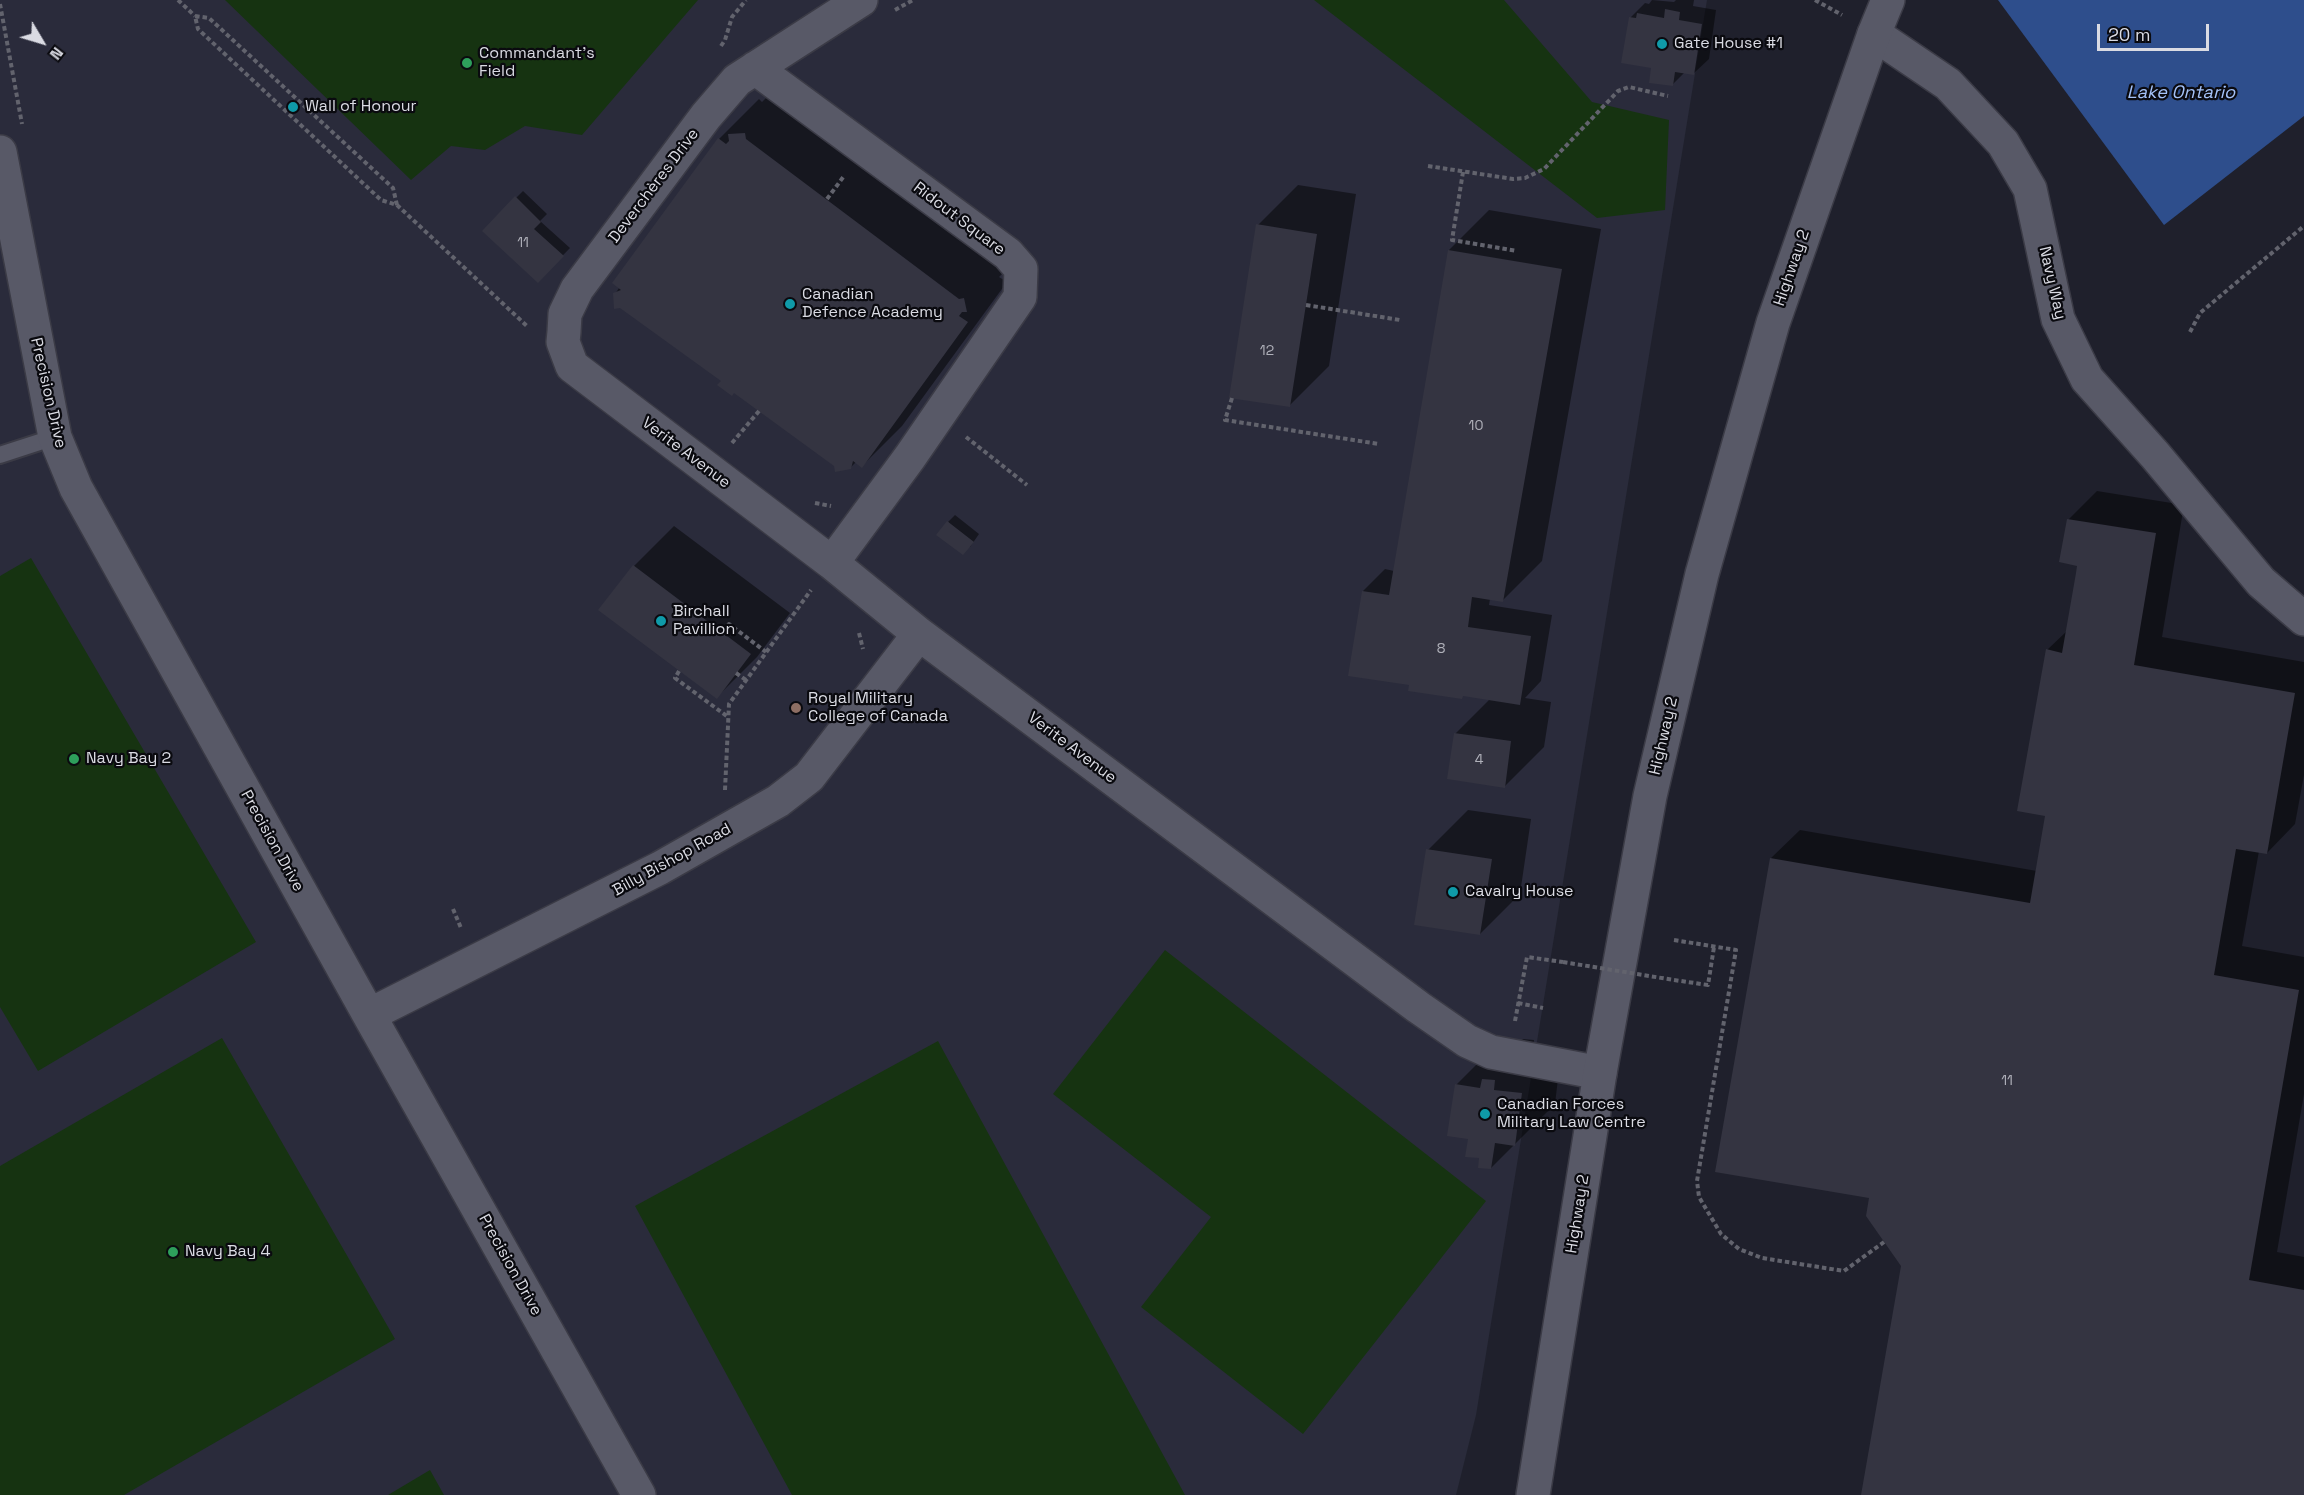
<!DOCTYPE html>
<html>
<head>
<meta charset="utf-8">
<style>
  body { margin:0 }
  #map { position:relative; width:2304px; height:1495px; overflow:hidden; background:#1f202c; font-family:"Space Grotesk",sans-serif }
  canvas { display:block }
  .north { position:absolute; left:12px; top:12px; width:60px; height:60px; -webkit-text-stroke:4px #0a0a0f; paint-order:stroke; rotate:128deg; font-size:16px; font-weight:700; line-height:24px; text-align:center; color:#dadbe3 }
  .north::after { content:''; display:block; margin:auto; width:21px; height:27px; background:#dadbe3; clip-path:polygon(50% 0,100% 100%,50% 72%,0 100%) }
  .scale { position:absolute; left:2097px; top:24px; width:112px; height:27px; box-sizing:border-box; border:3px solid #dadbe3; border-top:0; padding-left:8px; font-size:18px; line-height:21px; white-space:nowrap; color:#dadbe3; -webkit-text-stroke:4px #0a0a0f; paint-order:stroke }
</style>
</head>
<body>
<div id="map">
<canvas width="2304" height="1495"></canvas>
<div class="north">N</div>
<div class="scale">20 m</div>
</div>
<script>
const ctx = document.querySelector('canvas').getContext('2d');
ctx.lineJoin = 'round';
function fill(path, color) { ctx.fillStyle = color; ctx.fill(path, 'evenodd'); }
const toPath = rows => new Path2D(rows.map(r => 'M' + r).join(''));
function stroke(path, color, width, dash) { ctx.strokeStyle = color; ctx.lineWidth = width; ctx.lineCap = dash ? 'butt' : 'round'; ctx.setLineDash(dash || []); ctx.stroke(path); }
function write(font, color, halo, rows, align = 'center') {
  ctx.font = font + ' "Space Grotesk",sans-serif'; ctx.lineWidth = 4.5; ctx.setLineDash([]); ctx.textBaseline = 'middle'; ctx.strokeStyle = halo; ctx.fillStyle = color; for (const [text, x, y, turn = 0] of rows) {
    ctx.save(); ctx.translate(x, y); ctx.rotate((+turn || 0) * Math.PI / 180); ctx.textAlign = isNaN(turn) ? turn : align; if (halo) ctx.strokeText(text, 0, 0); ctx.fillText(text, 0, 0); ctx.restore();
  }
}
fill(toPath([
  [0,0,1707,0,1476,1415,1456,1495,0,1495]
]), '#2a2b3b');
fill(toPath([
  [225,0,698,0,582,135,525,126,485,150,451,146,411,180],
  [1314,0,1504,0,1592,102,1669,120,1665,210,1597,218],
  [31,558,256,942,38,1071,0,1007,0,576],
  [1165,950,1486,1201,1303,1434,1141,1307,1211,1217,1053,1094],
  [222,1038,395,1339,124,1495,0,1495,0,1166],
  [938,1041,1185,1495,792,1495,635,1206],
  [430,1470,444,1495,388,1495]
]), '#163311');
fill(toPath([
  [1998,0,2304,0,2304,116,2164,225]
]), '#2e4e8c');
fill(toPath([
  [1652,0,1674,2,1676,0,1694,0,1693,6,1716,10,1709,59,1694,73,1685,72,1672,85,1653,66,1630,18,1645,3,1649,4],
  [770,94,1006,270,999,277,1007,282,902,426,862,466,856,462,850,468,835,466,723,381,615,294,719,139,759,99,762,102],
  [1298,185,1356,194,1329,366,1289,406,1258,225],
  [523,191,547,214,540,221,570,248,538,281,484,230],
  [1489,210,1601,229,1542,561,1502,601,1490,599,1489,605,1552,615,1541,681,1525,698,1551,702,1544,747,1504,787,1455,734,1490,699,1410,684,1363,591,1385,569,1394,571,1449,250],
  [2097,491,2184,505,2162,637,2304,662,2304,775,2295,824,2267,853,2259,851,2242,946,2304,957,2304,1094,2277,1252,2304,1257,2304,1495,1863,1495,1903,1266,1771,858,1800,830,2037,871,2047,814,2047,650,2068,630,2079,564,2061,561,2069,519],
  [955,515,979,534,970,547,948,522],
  [674,526,790,613,757,657,717,697,601,610,634,566],
  [1468,810,1531,819,1520,894,1480,934,1428,850],
  [1523,1039,1534,1040,1533,1050,1561,1053,1555,1104,1491,1168,1480,1157,1470,1137,1456,1085,1496,1045,1515,1047]
]), '#0007');
fill(toPath([
  [1665,9,1680,12,1679,20,1702,24,1694,75,1675,72,1673,86,1649,83,1651,68,1621,63,1629,17,1636,18,1637,13,1664,18],
  [745,133,746,139,959,299,964,298,967,312,962,312,959,316,968,322,862,468,853,461,851,469,835,472,834,466,734,393,732,396,717,385,721,381,620,308,614,309,613,293,621,290,612,283,718,138,726,144,729,141,728,134],
  [515,196,541,222,534,229,564,256,538,283,482,231],
  [1256,224,1317,234,1290,407,1229,398],
  [1448,250,1562,269,1503,602,1472,597,1468,627,1531,636,1520,705,1463,696,1462,699,1408,691,1409,685,1348,676,1362,591,1389,595],
  [2067,519,2156,533,2134,665,2295,693,2267,854,2236,849,2214,975,2299,990,2249,1280,2304,1290,2304,1495,1861,1495,1901,1266,1866,1216,1869,1198,1715,1172,1770,858,2030,903,2045,816,2017,811,2046,649,2062,653,2076,573,2077,566,2059,562],
  [947,521,974,542,963,555,936,535],
  [633,565,751,654,717,699,598,610],
  [1454,733,1511,741,1505,788,1447,779],
  [1426,849,1492,859,1480,935,1414,925],
  [1482,1079,1495,1080,1494,1090,1522,1093,1515,1146,1495,1143,1491,1169,1478,1168,1479,1158,1465,1157,1468,1139,1447,1136,1455,1084,1480,1088]
]), '#343441');
const lane = toPath([
  [0,455,55,437]
]);
const street = toPath([
  [861,0,737,80,706,116,577,289,565,314,564,332,563,342,572,366,832,563,919,634,1418,1007,1467,1041,1491,1052,1600,1073],
  [1874,34,1948,84,2003,143,2030,189,2058,319,2087,379,2155,455,2261,582,2304,619],
  [755,68,1008,254,1021,269,1020,297,910,457,832,563],
  [0,152,55,437,76,488,369,1015,639,1495],
  [369,1015,660,868,778,801,809,777,919,634]
]);
const secondary = toPath([
  [1533,1495,1600,1073,1650,796,1702,574,1773,323,1874,34,1888,0]
]);
stroke(lane, '#3b3b46', 20);
stroke(street, '#3b3b46', 36);
stroke(secondary, '#3b3b46', 36);
stroke(toPath([
  [178,0,195,16],
  [1815,0,1842,15],
  [0,4,22,124],
  [895,10,913,0],
  [721,46,725,40,732,17,746,0],
  [1428,166,1513,179,1525,178,1544,169,1618,91,1629,87,1668,96],
  [1463,172,1452,240,1517,251],
  [827,199,844,176],
  [397,205,393,188,209,18,195,16,198,29,381,200,397,205,528,327],
  [1306,305,1400,320],
  [2190,332,2200,313,2304,226],
  [1232,398,1225,420,1379,444],
  [966,437,1027,485],
  [732,443,759,411],
  [815,503,831,506],
  [723,632,729,624,766,652],
  [859,633,863,649],
  [679,671,675,678,728,717],
  [736,673,746,680],
  [725,790,729,704,811,590],
  [453,909,461,928],
  [1674,940,1736,950,1697,1181,1699,1197,1721,1234,1739,1249,1762,1258,1844,1271,1884,1242],
  [1674,980,1708,985,1714,947],
  [1518,1003,1543,1008],
  [1515,1021,1527,957,1563,962]
]), '#62636d', 4, [4.5, 3]);
stroke(lane, '#585967', 16);
stroke(street, '#585967', 33);
stroke(secondary, '#585967', 33);
stroke(toPath([
  [1563,962,1674,980]
]), '#62636d', 4, [4.5, 3]);
for (const [x, y, r, color] of [
  [1662,44,6,"#0f9aa8"],
  [467,63,6,"#2e9e5b"],
  [293,107,6,"#0f9aa8"],
  [790,304,6,"#0f9aa8"],
  [661,621,6,"#0f9aa8"],
  [796,708,6,"#8d6e63"],
  [74,759,6,"#2e9e5b"],
  [1453,892,6,"#0f9aa8"],
  [1485,1114,6,"#0f9aa8"],
  [173,1252,6,"#2e9e5b"]
]) { const dot = new Path2D(); dot.arc(x, y, r, 0, 2 * Math.PI); ctx.fillStyle = color; ctx.fill(dot); stroke(dot, '#0a0a0f', 2); }
write('14px', '#b0b1ba', null, [
  ["11",523,243],
  ["12",1267,351],
  ["10",1476,426],
  ["8",1441,649],
  ["4",1479,760],
  ["11",2007,1081]
]);
write('16px', '#dadbe3', '#0a0a0f', [
  ["Gate House #1",1674,44],
  ["Commandant's",479,54],
  ["Field",479,72],
  ["Wall of Honour",305,107],
  ["Canadian",802,295],
  ["Defence Academy",802,313],
  ["Birchall",673,612],
  ["Pavillion",673,630],
  ["Royal Military",808,699],
  ["College of Canada",808,717],
  ["Navy Bay 2",86,759],
  ["Cavalry House",1465,892],
  ["Canadian Forces",1497,1105],
  ["Military Law Centre",1497,1123],
  ["Navy Bay 4",185,1252]
], 'left');
write('16px', '#dadbe3', '#0a0a0f', [
  ["Deverchères Drive",654,186,-53],
  ["Ridout Square",959,219,37],
  ["Highway 2",1792,268,-71],
  ["Navy Way",2052,283,77],
  ["Precision Drive",48,393,77],
  ["Verite Avenue",686,453,37],
  ["Highway 2",1664,736,-77],
  ["Verite Avenue",1072,748,37],
  ["Precision Drive",272,841,61],
  ["Billy Bishop Road",672,860,-29],
  ["Highway 2",1578,1214,-81],
  ["Precision Drive",510,1265,61]
]);
write('italic 18px', '#a4c2f8', '#0a0a0f', [
  ["Lake Ontario",2181,93]
]);
</script>
</body>
</html>
